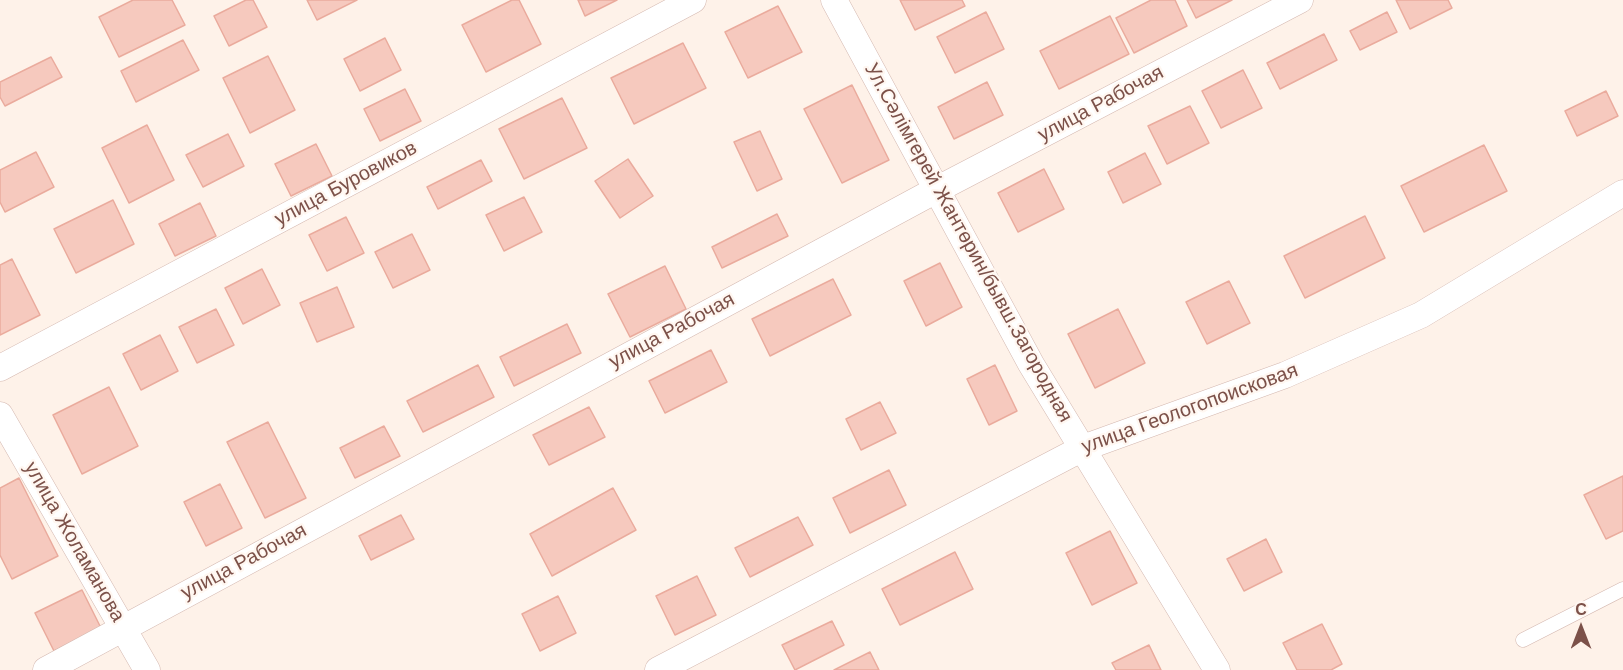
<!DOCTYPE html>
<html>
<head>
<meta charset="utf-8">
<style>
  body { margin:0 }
  #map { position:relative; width:1623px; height:670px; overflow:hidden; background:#fef2e9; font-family:Helvetica,sans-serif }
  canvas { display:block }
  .north { position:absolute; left:1551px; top:598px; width:60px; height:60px; -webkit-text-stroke:4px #fff7f1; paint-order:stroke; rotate:0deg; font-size:16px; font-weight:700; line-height:24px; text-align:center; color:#7c5149 }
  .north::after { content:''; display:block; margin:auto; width:21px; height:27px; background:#7c5149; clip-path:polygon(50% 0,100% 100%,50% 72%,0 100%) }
</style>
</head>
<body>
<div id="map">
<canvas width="1623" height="670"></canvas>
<div class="north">С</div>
</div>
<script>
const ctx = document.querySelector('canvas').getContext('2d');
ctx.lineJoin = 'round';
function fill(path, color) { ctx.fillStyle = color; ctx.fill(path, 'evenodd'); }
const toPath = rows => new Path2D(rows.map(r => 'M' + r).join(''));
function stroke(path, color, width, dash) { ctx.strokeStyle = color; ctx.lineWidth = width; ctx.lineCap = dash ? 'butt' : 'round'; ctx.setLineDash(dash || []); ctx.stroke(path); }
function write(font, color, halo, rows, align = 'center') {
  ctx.font = font + ' Helvetica,sans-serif'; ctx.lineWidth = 4.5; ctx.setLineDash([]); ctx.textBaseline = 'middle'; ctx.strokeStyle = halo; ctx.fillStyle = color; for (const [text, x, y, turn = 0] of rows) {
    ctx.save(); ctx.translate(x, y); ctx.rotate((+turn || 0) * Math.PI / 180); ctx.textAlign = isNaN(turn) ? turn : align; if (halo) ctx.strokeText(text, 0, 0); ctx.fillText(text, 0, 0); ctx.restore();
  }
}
const building = toPath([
  [133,0,172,0,185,25,119,57,99,17,133,0],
  [246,0,253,0,267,27,229,46,214,16,246,0],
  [307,0,357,0,317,20,307,0],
  [512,0,519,0,541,44,486,72,462,25,512,0],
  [578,0,617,0,585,16,578,0],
  [900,0,962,0,965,6,915,30,900,0],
  [1151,0,1175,0,1187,26,1134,53,1116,18,1151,0],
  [1187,0,1232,0,1196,18,1187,0],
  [1396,0,1448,0,1452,8,1410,29,1396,0],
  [778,6,802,52,748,78,725,32,778,6],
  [986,12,1004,49,955,73,937,37,986,12],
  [1387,12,1397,32,1360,50,1350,31,1387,12],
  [1110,16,1129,54,1059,89,1040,51,1110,16],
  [1324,34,1337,60,1280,89,1267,63,1324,34],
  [385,38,401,70,360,91,344,59,385,38],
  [183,40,199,70,136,102,121,71,183,40],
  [683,43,706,88,634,124,611,78,683,43],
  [268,56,295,110,250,133,223,78,268,56],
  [51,57,62,77,5,106,0,97,0,82,51,57],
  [1243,70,1262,108,1221,128,1202,91,1243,70],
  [987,82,1003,115,954,139,938,107,987,82],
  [852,85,889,160,842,183,804,109,852,85],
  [405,89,421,121,380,141,364,109,405,89],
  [1606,91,1618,116,1577,136,1565,111,1606,91],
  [562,98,587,148,524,179,499,129,562,98],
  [1190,106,1209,143,1167,164,1148,126,1190,106],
  [147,125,174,180,129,203,102,148,147,125],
  [760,131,782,179,757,191,734,142,760,131],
  [228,134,244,166,203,187,186,155,228,134],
  [316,144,332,176,291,196,275,164,316,144],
  [1484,145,1507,191,1424,232,1401,186,1484,145],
  [36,152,54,187,5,212,0,202,0,170,36,152],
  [1145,153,1161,184,1123,203,1108,172,1145,153],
  [628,159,653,196,620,218,595,181,628,159],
  [481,160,492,181,438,209,427,187,481,160],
  [1044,169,1064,209,1018,232,998,193,1044,169],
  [524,197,542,232,504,251,486,215,524,197],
  [113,200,134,244,76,273,54,229,113,200],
  [200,203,216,236,175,256,159,224,200,203],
  [777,214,788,236,722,268,712,247,777,214],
  [1365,216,1385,258,1305,298,1284,256,1365,216],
  [346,217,364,253,327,271,309,235,346,217],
  [412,234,430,270,393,288,375,252,412,234],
  [12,259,40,315,0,335,0,265,12,259],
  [940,263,962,307,926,326,904,281,940,263],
  [665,266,686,309,630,337,608,294,665,266],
  [262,269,280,305,243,324,225,288,262,269],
  [833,279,851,315,770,356,752,319,833,279],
  [1229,281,1250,323,1207,344,1186,302,1229,281],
  [337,287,354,327,317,342,300,303,337,287],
  [216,309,234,345,197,363,179,327,216,309],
  [1118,309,1145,363,1095,388,1068,334,1118,309],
  [567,324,581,353,514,386,500,357,567,324],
  [160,335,178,371,141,390,123,354,160,335],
  [711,350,727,382,665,413,649,381,711,350],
  [478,365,494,397,423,432,407,401,478,365],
  [995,365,1017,411,989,425,967,379,995,365],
  [109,387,138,446,82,474,53,415,109,387],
  [880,402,896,433,861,450,846,419,880,402],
  [589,407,605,437,549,465,533,435,589,407],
  [268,422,306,498,265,518,227,442,268,422],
  [384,426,400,456,355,478,340,448,384,426],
  [889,470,906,505,850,533,833,498,889,470],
  [1623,476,1623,531,1606,539,1584,495,1623,476],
  [19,478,58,556,12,579,0,555,0,488,19,478],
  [220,484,242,528,206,546,184,502,220,484],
  [613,488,636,530,552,576,530,534,613,488],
  [401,515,414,539,371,560,359,536,401,515],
  [798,517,813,545,750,577,735,548,798,517],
  [1110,531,1137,583,1092,605,1066,553,1110,531],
  [1266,539,1282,572,1244,591,1227,559,1266,539],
  [955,552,973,589,900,625,882,589,955,552],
  [697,576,716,615,675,635,656,596,697,576],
  [82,590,101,628,54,651,35,613,82,590],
  [558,596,576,633,540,651,522,614,558,596],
  [832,621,844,645,795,670,782,645,832,621],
  [1322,624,1342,664,1331,670,1297,670,1283,643,1322,624],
  [1149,645,1161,670,1116,670,1112,663,1149,645],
  [870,652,879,670,834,670,870,652]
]);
fill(building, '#f6c9be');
stroke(building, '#eaab9d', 1.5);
const lane = toPath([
  [1523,640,1623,589]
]);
const street = toPath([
  [834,0,1031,364,1217,670],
  [0,368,693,0],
  [0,415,147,670],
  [46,670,938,189,1300,0],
  [658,670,1083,448,1285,375,1421,315,1623,193]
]);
stroke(lane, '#d4b8b0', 15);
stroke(street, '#d4b8b0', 27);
stroke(lane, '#fff', 14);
stroke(street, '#fff', 26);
write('20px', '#7c5149', '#fff7f1', [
  ["улица Рабочая",1101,104,-28],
  ["улица Буровиков",346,184,-28],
  ["Ул.Сәлімгерей Жантөрин/бывш.Загородная",968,243,61],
  ["улица Рабочая",672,331,-28],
  ["улица Геологопоисковая",1190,409,-20],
  ["улица Жоламанова",74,542,60],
  ["улица Рабочая",244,562,-28]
]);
</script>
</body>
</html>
